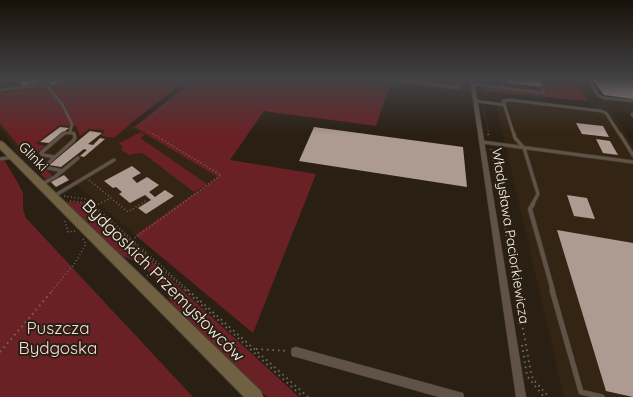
<!DOCTYPE html>
<html>
<head>
<meta charset="utf-8">
<style>
  body { margin:0 }
  canvas { display:block; background:#291f13 }
</style>
</head>
<body>
<canvas width="633" height="397"></canvas>
<script>
const ctx = document.querySelector('canvas').getContext('2d');
ctx.lineJoin = 'round';
function fill(path, color) { ctx.fillStyle = color; ctx.fill(path, 'evenodd'); }
const toPath = rows => new Path2D(rows.map(r => 'M' + r).join(''));
function stroke(path, color, width, dash) { ctx.strokeStyle = color; ctx.lineWidth = width; ctx.lineCap = dash ? 'butt' : 'round'; ctx.setLineDash(dash || []); ctx.stroke(path); }
function write(font, color, halo, rows, align = 'center') {
  ctx.font = font + ' Quicksand,sans-serif'; ctx.lineWidth = 4; ctx.setLineDash([]); ctx.textBaseline = 'middle'; ctx.strokeStyle = halo; ctx.fillStyle = color; for (const [text, x, y, turn = 0] of rows) {
    ctx.save(); ctx.translate(x, y); ctx.rotate((+turn || 0) * Math.PI / 180); ctx.textAlign = isNaN(turn) ? turn : align; if (halo) ctx.strokeText(text, 0, 0); ctx.fillText(text, 0, 0); ctx.restore();
  }
}
fill(toPath([
  [0,79,187,79,130,124,218,177,135,235,71,180,59,187,54,188,17,152,0,128],
  [338,79,468,79,470,93,378,82,367,83],
  [490,79,633,79,633,114,611,111,633,146,633,397,564,397,494,97,593,108,588,100,493,90]
]), '#332413');
fill(toPath([
  [72,79,187,79,130,124,114,138,101,136,105,130,89,129,80,136,76,126,60,125,35,144,46,146,33,155,52,176,46,180,0,123,0,92,7,93,39,83,46,87],
  [196,79,379,79,379,81,369,82,390,85,376,126,264,111,230,160,316,174,253,333,135,235,218,177,134,127],
  [541,79,576,79,588,101,482,91,481,87,547,94],
  [141,132,145,135,140,138,207,184,194,192,144,154,140,153,129,155,121,150,123,147,119,143],
  [0,160,4,160,18,183,23,193,23,209,26,218,193,397,0,397],
  [58,196,66,202,86,203,102,217,94,218,85,223],
  [95,219,104,219,158,267,149,272,137,261,135,261,120,255,87,224],
  [159,269,299,397,267,397,174,308,165,290,166,288,153,275]
]), '#6a2125');
fill(toPath([
  [22,79,38,79,39,81,23,86,20,83,24,81],
  [56,79,69,79,52,85,48,82],
  [507,79,540,79,543,87,508,83],
  [592,79,633,80,633,99,604,95],
  [576,123,603,126,609,137,582,134],
  [60,127,69,128,49,143,40,142],
  [314,127,463,147,467,187,299,161],
  [90,131,102,133,88,144,93,145,100,138,105,139,84,157,80,156,87,150,84,149,61,167,49,165],
  [596,139,610,141,618,155,603,153],
  [132,166,141,173,132,178,137,183,147,177,159,185,149,192,155,197,165,190,174,196,146,214,138,208,151,200,145,195,130,203,119,194,122,192,116,187,113,188,104,181],
  [64,175,69,180,56,187,51,182],
  [567,195,587,198,595,219,574,216],
  [557,230,633,243,633,397,606,391]
]), '#ad9a91');
const laneFar3 = toPath([
  [41,79,44,82,54,79],
  [392,79,458,88,457,79],
  [438,79,457,81],
  [501,79,503,88],
  [588,79,598,95,604,98,633,101],
  [473,84,544,93,542,87],
  [0,90,32,86,44,82,62,104,72,124,70,132],
  [476,101,505,105],
  [632,114,633,116],
  [62,135,65,133,74,133,74,135],
  [514,135,503,101,510,100,601,111,606,113,620,135]
]);
const laneFar2 = toPath([
  [514,134,515,138,524,148,538,194,532,205],
  [620,134,633,155],
  [482,142,633,162],
  [54,157,43,155,41,153,63,134],
  [0,159,13,157],
  [63,171,44,167,73,141,75,138,74,134],
  [42,184,55,177,78,158],
  [54,196,114,160]
]);
const laneFar1 = toPath([
  [533,204,530,209,553,291]
]);
const lane = toPath([
  [552,290,581,392,602,397]
]);
const street = toPath([
  [470,79,474,79,526,397,516,397,470,79],
  [296,347,459,392,463,393,464,397,439,397,296,357,292,356,291,352,292,348,296,347]
]);
const secondary = toPath([
  [0,141,3,142,261,391,263,397,244,397,0,149,0,141]
]);
stroke(laneFar3, '#443b34', 3.5);
stroke(laneFar2, '#443b34', 4.5);
stroke(laneFar1, '#443b34', 5.5);
stroke(lane, '#443b34', 6);
stroke(street, '#443b34', 1);
stroke(secondary, '#443b34', 2);
stroke(toPath([
  [483,107,489,135],
  [155,135,141,127,193,79]
]), '#71695e', 1, [0.5, 2]);
stroke(toPath([
  [488,134,489,137],
  [491,149,516,291],
  [89,180,128,212,147,200],
  [64,196,85,199,90,202,189,291],
  [70,201,89,203,186,291],
  [95,206,111,198],
  [65,221,68,232,75,231],
  [90,221,96,218,105,218],
  [132,240,221,175,153,134],
  [147,276,160,267],
  [52,291,75,263,86,244,83,239]
]), '#71695e', 1.5, [1, 2.5]);
stroke(toPath([
  [185,290,303,397],
  [188,290,308,397],
  [516,290,531,373,533,379,549,397],
  [522,345,527,376,544,397],
  [256,349,288,351],
  [0,352,53,290]
]), '#71695e', 2, [1.5, 4]);
stroke(laneFar3, '#605346', 2.5);
stroke(laneFar2, '#605346', 3);
stroke(laneFar1, '#605346', 4);
stroke(lane, '#605346', 5);
fill(street, '#605346');
fill(secondary, '#706142');
const sky = ctx.createLinearGradient(0, 0, 0, 135);
sky.addColorStop(0, '#17110a');
sky.addColorStop(0.59, '#434244');
sky.addColorStop(1, '#43424400');
ctx.fillStyle = sky;
ctx.fillRect(0, 0, 633, 135);
write('14px', '#f6efe7', '#291f13', [
  ["Glinki",33,157,45],
  ["Władysława Paciorkiewicza",510,236,81]
]);
write('17px', '#f6efe7', '#291f13', [
  ["Bydgoskich Przemysłowców",163,281,45]
]);
write('17px', '#f7dbd9', '#291f13', [
  ["Puszcza",58,329],
  ["Bydgoska",58,349]
]);
</script>
</body>
</html>
